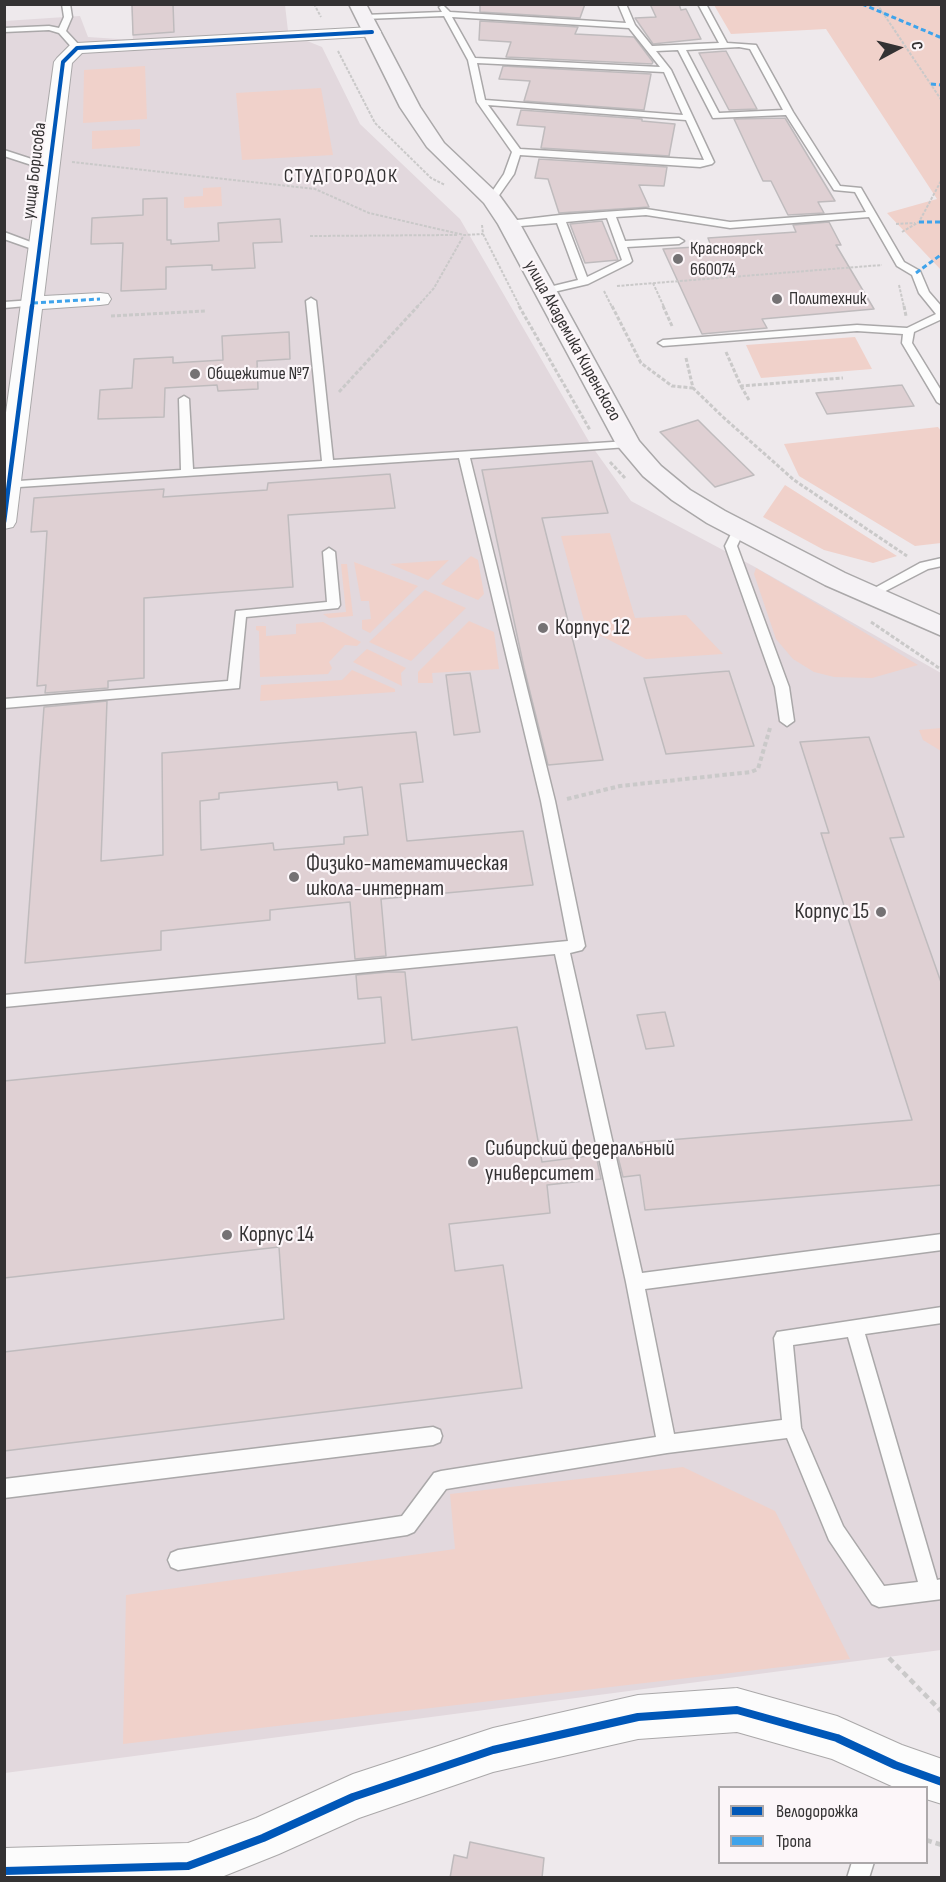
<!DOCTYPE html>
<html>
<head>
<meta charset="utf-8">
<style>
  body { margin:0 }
  #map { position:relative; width:946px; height:1882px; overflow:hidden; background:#eee9ec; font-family:"Sofia Sans Condensed",sans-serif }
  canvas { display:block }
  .frame { position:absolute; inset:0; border:6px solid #343233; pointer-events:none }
  .legend { position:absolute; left:718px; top:1786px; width:210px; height:78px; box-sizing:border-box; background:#fcf6f9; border:2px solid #aca8aa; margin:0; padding:8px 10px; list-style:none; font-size:18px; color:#343233 }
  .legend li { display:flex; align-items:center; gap:12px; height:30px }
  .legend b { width:30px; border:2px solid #aca8aa }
  .north { position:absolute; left:868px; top:18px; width:60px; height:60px; -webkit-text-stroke:4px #fcf6f9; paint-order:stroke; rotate:83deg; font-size:16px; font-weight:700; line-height:24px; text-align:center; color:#343233 }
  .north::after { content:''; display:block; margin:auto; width:21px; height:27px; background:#343233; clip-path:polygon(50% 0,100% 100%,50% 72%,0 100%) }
</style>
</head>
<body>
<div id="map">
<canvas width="946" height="1882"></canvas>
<div class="frame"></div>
<ul class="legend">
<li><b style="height:8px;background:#0057b8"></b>Велодорожка</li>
<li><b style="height:8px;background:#3ea3eb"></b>Тропа</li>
</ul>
<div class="north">С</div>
</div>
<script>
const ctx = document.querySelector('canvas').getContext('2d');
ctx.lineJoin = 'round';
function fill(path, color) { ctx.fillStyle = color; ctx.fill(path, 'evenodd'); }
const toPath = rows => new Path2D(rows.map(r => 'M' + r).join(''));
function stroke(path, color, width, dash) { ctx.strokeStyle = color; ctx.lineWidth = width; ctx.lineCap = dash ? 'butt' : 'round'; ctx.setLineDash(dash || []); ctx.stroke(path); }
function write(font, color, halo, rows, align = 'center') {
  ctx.font = font + ' "Sofia Sans Condensed",sans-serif'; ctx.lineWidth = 4.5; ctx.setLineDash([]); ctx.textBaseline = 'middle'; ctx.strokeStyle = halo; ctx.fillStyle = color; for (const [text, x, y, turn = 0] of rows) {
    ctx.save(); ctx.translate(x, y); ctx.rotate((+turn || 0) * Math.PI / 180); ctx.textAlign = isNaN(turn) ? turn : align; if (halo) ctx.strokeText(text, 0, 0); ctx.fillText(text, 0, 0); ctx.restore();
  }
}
fill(toPath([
  [131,5,285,5,288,31,285,32,322,47,360,124,460,219,591,445,631,501,755,567,941,673,941,1650,5,1773,5,21,80,16,88,37,133,40]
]), '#e2d8dd');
fill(toPath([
  [714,5,941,5,941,270,887,213,937,199,826,29,731,34],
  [145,66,147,119,83,123,84,70],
  [321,88,333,155,242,160,236,93],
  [140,129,140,146,92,149,92,131],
  [221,187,222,206,184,208,184,197,203,196,203,188],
  [855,337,872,369,761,378,746,345],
  [938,427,942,432,941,543,915,546,799,476,784,444],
  [785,485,897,556,873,563,824,550,763,517],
  [610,533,635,618,686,615,723,654,646,659,586,628,561,536],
  [471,556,478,560,484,594,478,600,441,584],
  [449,560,428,580,390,564],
  [354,562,418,586,370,633,362,629,362,620,371,619,369,601,361,601],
  [341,564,347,564,353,616,329,618,323,614,346,612],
  [756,568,839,617,918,665,872,678,834,677,814,672,793,659,776,639,754,574],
  [425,590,466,608,411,661,369,642],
  [469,621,494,632,499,669,432,673,433,683,418,683,418,672],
  [323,622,361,642,357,646,345,645,329,662,332,668,328,674,260,677,259,631,256,630,256,626,266,626,266,636,296,634,296,624],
  [367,649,406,668,401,673,402,686,353,662],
  [352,670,395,689,395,692,260,701,261,685,342,680],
  [941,728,942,728,941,751,923,740,919,730],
  [683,1467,775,1511,850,1659,123,1744,126,1595,455,1549,450,1494]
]), '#f0d1ca');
const building = toPath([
  [132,4,173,4,174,32,133,35,132,4],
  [480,4,585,4,580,18,480,12,480,4],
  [650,4,679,4,681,10,686,9,701,39,653,44,635,18,656,17,650,4],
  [480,21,578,27,575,34,634,37,653,62,652,64,506,57,511,42,479,40,480,21],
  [726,51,757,109,729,110,699,53,726,51],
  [503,66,651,74,644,110,524,101,530,81,499,79,503,66],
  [521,110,642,119,642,121,675,124,669,156,541,148,545,127,517,125,521,110],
  [785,118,835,201,818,202,824,213,788,215,771,181,763,181,734,119,785,118],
  [539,159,667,167,664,186,639,185,649,207,559,213,548,179,535,178,539,159],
  [167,198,167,240,171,240,171,244,219,241,218,223,280,219,282,242,253,243,255,268,212,270,212,265,166,267,166,289,121,291,123,243,91,244,92,218,143,215,143,199,167,198],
  [602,221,618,260,585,263,570,224,602,221],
  [829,222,841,245,836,245,874,309,762,319,767,328,702,334,663,249,711,246,708,238,796,232,793,225,829,222],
  [289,332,290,359,257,361,258,389,218,391,217,385,165,388,164,417,98,419,100,390,132,388,134,359,173,357,173,363,223,360,222,336,289,332],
  [902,385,914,406,827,414,816,393,902,385],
  [698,420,712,434,754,475,715,487,660,432,698,420],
  [592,461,608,513,542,518,603,760,548,765,524,668,482,470,592,461],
  [390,474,395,508,288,515,293,587,144,598,144,678,108,681,108,688,45,693,46,685,37,686,47,531,31,532,34,498,164,489,163,497,267,490,268,483,390,474],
  [729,671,754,746,666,754,644,678,729,671],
  [470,673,480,732,454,735,446,675,470,673],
  [107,701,101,861,163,855,162,753,416,732,423,782,400,784,407,841,523,831,533,885,381,899,386,956,355,959,350,902,270,910,270,920,161,931,161,950,25,963,44,707,107,701],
  [337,782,338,790,362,787,368,835,344,837,344,844,274,850,273,843,201,850,200,801,219,799,219,793,337,782],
  [869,737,904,837,890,838,942,985,942,1185,645,1210,640,1175,623,1177,617,1153,634,1151,632,1143,912,1120,821,833,829,833,800,742,869,737],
  [388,972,405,972,412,1040,517,1027,542,1162,596,1155,601,1179,547,1185,550,1213,449,1224,455,1271,503,1265,522,1388,4,1451,4,1352,284,1319,279,1247,4,1278,4,1081,385,1043,381,997,358,999,356,975,388,972],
  [665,1012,674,1046,646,1049,637,1015,665,1012],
  [470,1842,544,1858,542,1878,450,1878,454,1855,467,1858,470,1842]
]);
fill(building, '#dfd0d3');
stroke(building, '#bfbbbd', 1.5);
const lane = toPath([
  [62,4,70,4,72,17,66,31,80,46,80,50,74,50,59,33,49,30,4,32,4,28,49,26,59,28,64,17,62,4],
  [618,4,626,4,635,25,652,46,719,43,698,4,706,4,727,43,756,45,793,112,840,186,861,188,904,262,920,271,929,292,942,307,942,319,914,332,912,343,942,392,942,405,937,402,902,343,903,334,857,331,663,346,658,343,663,340,857,325,907,328,936,314,919,293,912,275,897,266,869,217,730,228,646,215,616,217,625,241,679,238,684,241,679,244,627,247,632,261,630,263,588,284,545,294,540,291,541,289,578,280,557,223,509,227,504,224,509,221,560,215,646,209,730,222,866,212,855,192,834,190,786,115,713,118,678,50,656,51,671,70,714,162,712,164,700,167,520,155,514,174,495,201,492,202,487,199,504,174,512,152,477,102,468,60,444,16,364,19,360,17,364,15,442,12,439,7,443,5,450,12,626,23,618,4],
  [452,17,629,28,660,67,475,58,452,17],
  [739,47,750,49,783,110,719,113,686,50,739,47],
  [477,63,664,72,683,115,485,100,477,63],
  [488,105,686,120,704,160,520,149,488,105],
  [607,218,622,260,587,277,566,222,607,218],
  [4,150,53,166,55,168,50,171,4,156,4,150],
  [4,232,44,247,46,249,38,251,4,239,4,232],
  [311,298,316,301,333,460,628,441,634,444,628,447,470,458,555,801,585,946,582,950,570,953,642,1273,942,1234,942,1250,645,1289,674,1434,782,1420,774,1338,777,1332,942,1307,942,1323,865,1334,937,1580,942,1579,942,1599,879,1607,872,1604,829,1540,787,1438,667,1453,446,1489,414,1532,407,1535,178,1570,171,1567,168,1560,171,1553,178,1550,402,1516,434,1473,441,1471,656,1437,626,1282,555,954,4,1007,4,995,568,941,541,801,459,458,4,488,4,482,181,470,179,399,184,396,189,399,193,469,322,461,306,301,311,298],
  [848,1337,918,1582,884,1586,843,1526,801,1428,793,1345,848,1337],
  [33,300,37,301,37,305,4,308,4,302,33,300],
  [739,525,745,529,737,546,789,687,794,721,787,726,780,721,775,687,725,546,735,526,739,525],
  [329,548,335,552,340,605,338,608,246,617,239,688,4,708,4,699,228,681,236,611,327,602,323,552,329,548],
  [942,558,942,566,928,569,872,598,864,598,862,595,920,563,942,558],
  [433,1427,440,1430,442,1436,440,1442,433,1445,4,1498,4,1479,433,1427],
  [852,1862,874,1862,869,1878,847,1878,852,1862]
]);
const street = toPath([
  [372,27,378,28,381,32,378,36,82,53,72,63,44,296,100,293,108,294,111,299,108,304,100,305,42,309,16,522,13,527,4,529,4,427,54,62,57,58,71,44,77,43,372,27],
  [737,1688,837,1716,902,1745,942,1759,942,1804,926,1799,926,1788,896,1788,832,1759,737,1732,638,1739,493,1772,359,1818,279,1854,219,1878,4,1878,4,1848,188,1843,256,1818,353,1774,493,1728,638,1695,737,1688]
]);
const secondary = toPath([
  [349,4,366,4,420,107,444,143,499,195,520,224,639,441,661,466,690,490,725,511,845,573,942,616,942,636,825,585,707,523,672,500,643,476,616,444,498,224,484,203,427,147,400,107,349,4]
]);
stroke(lane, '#aaa8a9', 3);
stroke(street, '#aaa8a9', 2);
stroke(secondary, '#aaa8a9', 3);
stroke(toPath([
  [314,4,321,17],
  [877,4,942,101],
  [338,51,375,123,431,178,445,185],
  [72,162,315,189,369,213,464,235],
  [896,224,915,223],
  [482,225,483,234,520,307],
  [902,232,919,222,942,179],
  [310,236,457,235],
  [653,283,664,307],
  [899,285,904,307],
  [617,286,882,265],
  [604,291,612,307],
  [417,307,434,288,464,235,483,234]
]), '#cac9c9', 2, [3, 1.5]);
stroke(toPath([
  [519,306,590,430],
  [612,306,641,363,672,386,693,388],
  [663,306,672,326],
  [904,306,906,316],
  [111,316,205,311],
  [726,352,741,386,843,378],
  [686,358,693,388,723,417,794,480,907,556],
  [741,386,749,400],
  [339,392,418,306],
  [610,462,625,478],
  [871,622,942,670]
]), '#cac9c9', 3, [4, 2]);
stroke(toPath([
  [567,799,620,786,751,772,758,769,770,728]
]), '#cac9c9', 4, [4.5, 3]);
stroke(toPath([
  [889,1658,942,1712],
  [926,1840,942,1845]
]), '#cac9c9', 4.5, [6, 4]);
fill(lane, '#fcfcfc');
fill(street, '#fcfcfc');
fill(secondary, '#f5f2f5');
stroke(toPath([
  [862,4,942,38],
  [931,84,942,85],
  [919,222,942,222],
  [916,273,942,254],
  [33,303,100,299]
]), '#3ea3eb', 3, [5, 3]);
stroke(toPath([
  [32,307,63,62,77,48,372,32]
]), '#0057b8', 4);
stroke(toPath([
  [4,522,32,306]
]), '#0057b8', 4.5);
stroke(toPath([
  [4,1871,188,1866,263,1838,353,1797,493,1750,638,1717,737,1710,837,1738,895,1765,942,1782]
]), '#0057b8', 8);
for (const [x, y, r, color] of [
  [678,259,6,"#757274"],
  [777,299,6,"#757274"],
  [195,374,6,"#757274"],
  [543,628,6,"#757274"],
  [294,877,6,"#757274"],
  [881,912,6,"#757274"],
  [473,1162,6,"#757274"],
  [227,1235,6,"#757274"]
]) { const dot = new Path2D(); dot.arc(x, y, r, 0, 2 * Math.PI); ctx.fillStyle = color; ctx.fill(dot); stroke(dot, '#fcf6f9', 2); }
write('18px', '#343233', '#fcf6f9', [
  ["улица Борисова",35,171,-83],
  ["улица Академика Киренского",572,341,61]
]);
write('18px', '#343233', '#fcf6f9', [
  ["Красноярск",690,249],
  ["660074",690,270],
  ["Политехник",789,299],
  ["Общежитие №7",207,374]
], 'left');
ctx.letterSpacing = '1.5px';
write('20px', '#343233', '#fcf6f9', [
  ["СТУДГОРОДОК",341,177]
]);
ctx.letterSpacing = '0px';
write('22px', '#343233', '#fcf6f9', [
  ["Корпус 12",555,628],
  ["Физико-математическая",306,864],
  ["школа-интернат",306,889],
  ["Корпус 15",869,912,"right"],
  ["Сибирский федеральный",485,1149],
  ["университет",485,1174],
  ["Корпус 14",239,1235]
], 'left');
</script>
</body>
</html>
